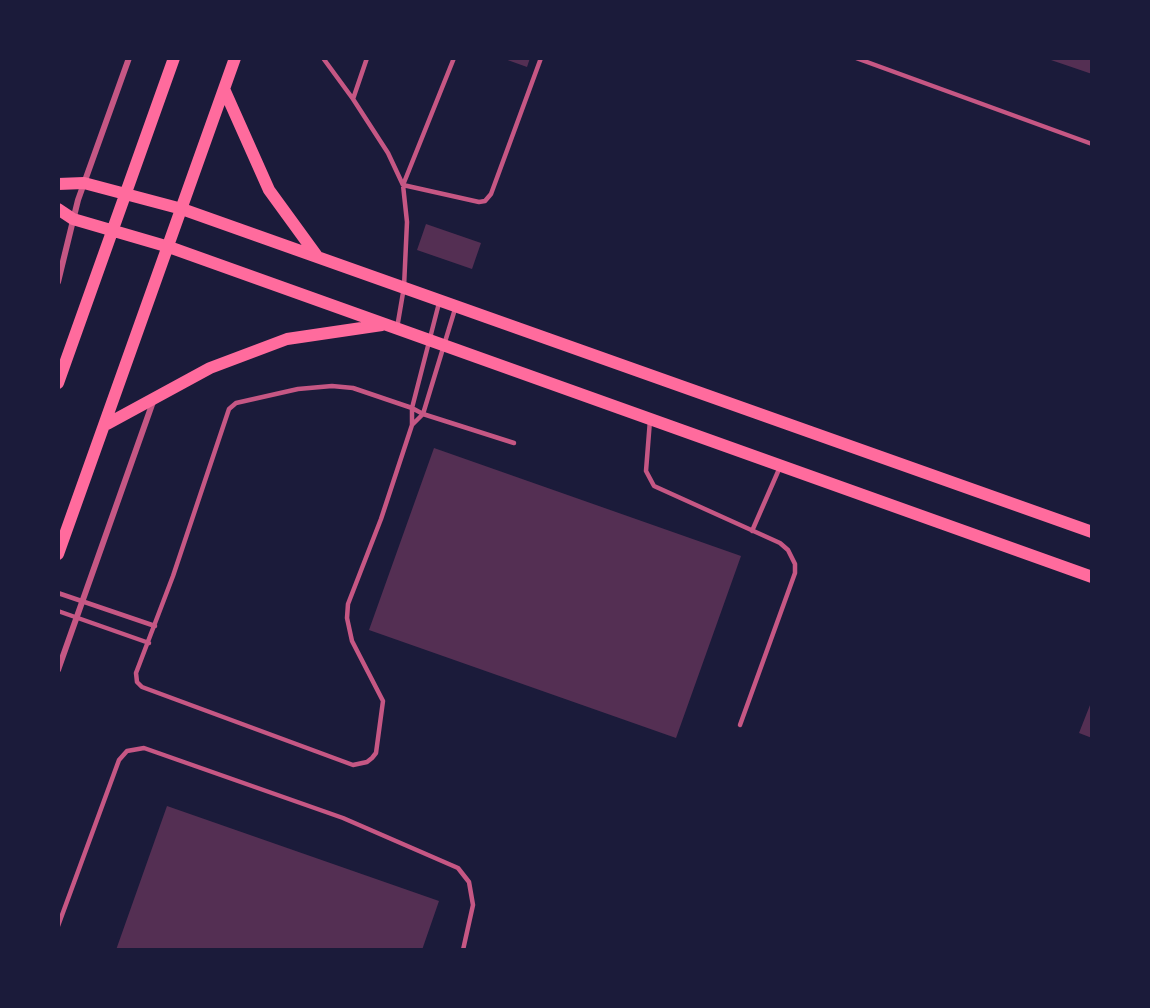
<!DOCTYPE html>
<html>
<head>
<meta charset="utf-8">
<style>
  body { margin:0 }
  #map { position:relative; width:1150px; height:1008px; overflow:hidden; background:#1b1b3a; font-family:"Golos Text",sans-serif }
  canvas { display:block }
  .frame { position:absolute; inset:0; border:60px solid #1b1b3a; pointer-events:none }
</style>
</head>
<body>
<div id="map">
<canvas width="1150" height="1008"></canvas>
<div class="frame"></div>
</div>
<script>
const ctx = document.querySelector('canvas').getContext('2d');
ctx.lineJoin = 'round';
function fill(path, color) { ctx.fillStyle = color; ctx.fill(path, 'evenodd'); }
const toPath = rows => new Path2D(rows.map(r => 'M' + r).join(''));
function stroke(path, color, width, dash) { ctx.strokeStyle = color; ctx.lineWidth = width; ctx.lineCap = dash ? 'butt' : 'round'; ctx.setLineDash(dash || []); ctx.stroke(path); }
fill(toPath([
  [502,58,530,58,527,67],
  [1048,58,1092,58,1092,74,1048,59],
  [426,224,481,243,472,269,417,250],
  [434,448,741,556,676,738,369,630],
  [1092,700,1092,738,1079,733],
  [167,806,439,901,422,950,116,950]
]), '#542f53');
stroke(toPath([
  [323,58,353,99,388,153,403,185,407,222,404,287,397,328],
  [454,58,403,185,479,202,485,201,491,194,541,58],
  [856,58,1092,144],
  [353,99,367,58],
  [439,303,412,408,412,425,381,519,348,604,347,618,352,641,383,701,376,753,372,758,367,762,353,765,142,687,137,682,136,673,173,576,229,409,236,403,298,389,332,386,353,388,412,408,423,414,514,443],
  [650,420,646,471,654,486,780,543,788,550,795,564,795,573,740,725],
  [412,425,423,414,455,309],
  [752,531,780,467],
  [58,593,155,626],
  [58,611,149,643],
  [58,926,119,760,127,751,144,748,343,818,458,868,469,882,473,905,463,950]
]), '#c65784', 4.5);
stroke(toPath([
  [58,282,78,200,129,58],
  [58,670,154,399]
]), '#c65784', 6);
stroke(toPath([
  [224,89,269,190,317,256],
  [58,184,84,183,182,209,1092,532],
  [58,209,73,219,169,247,1092,577],
  [58,383,174,58],
  [107,424,210,368,287,339,382,325],
  [58,554,235,58]
]), '#ff6b9d', 12);
</script>
</body>
</html>
